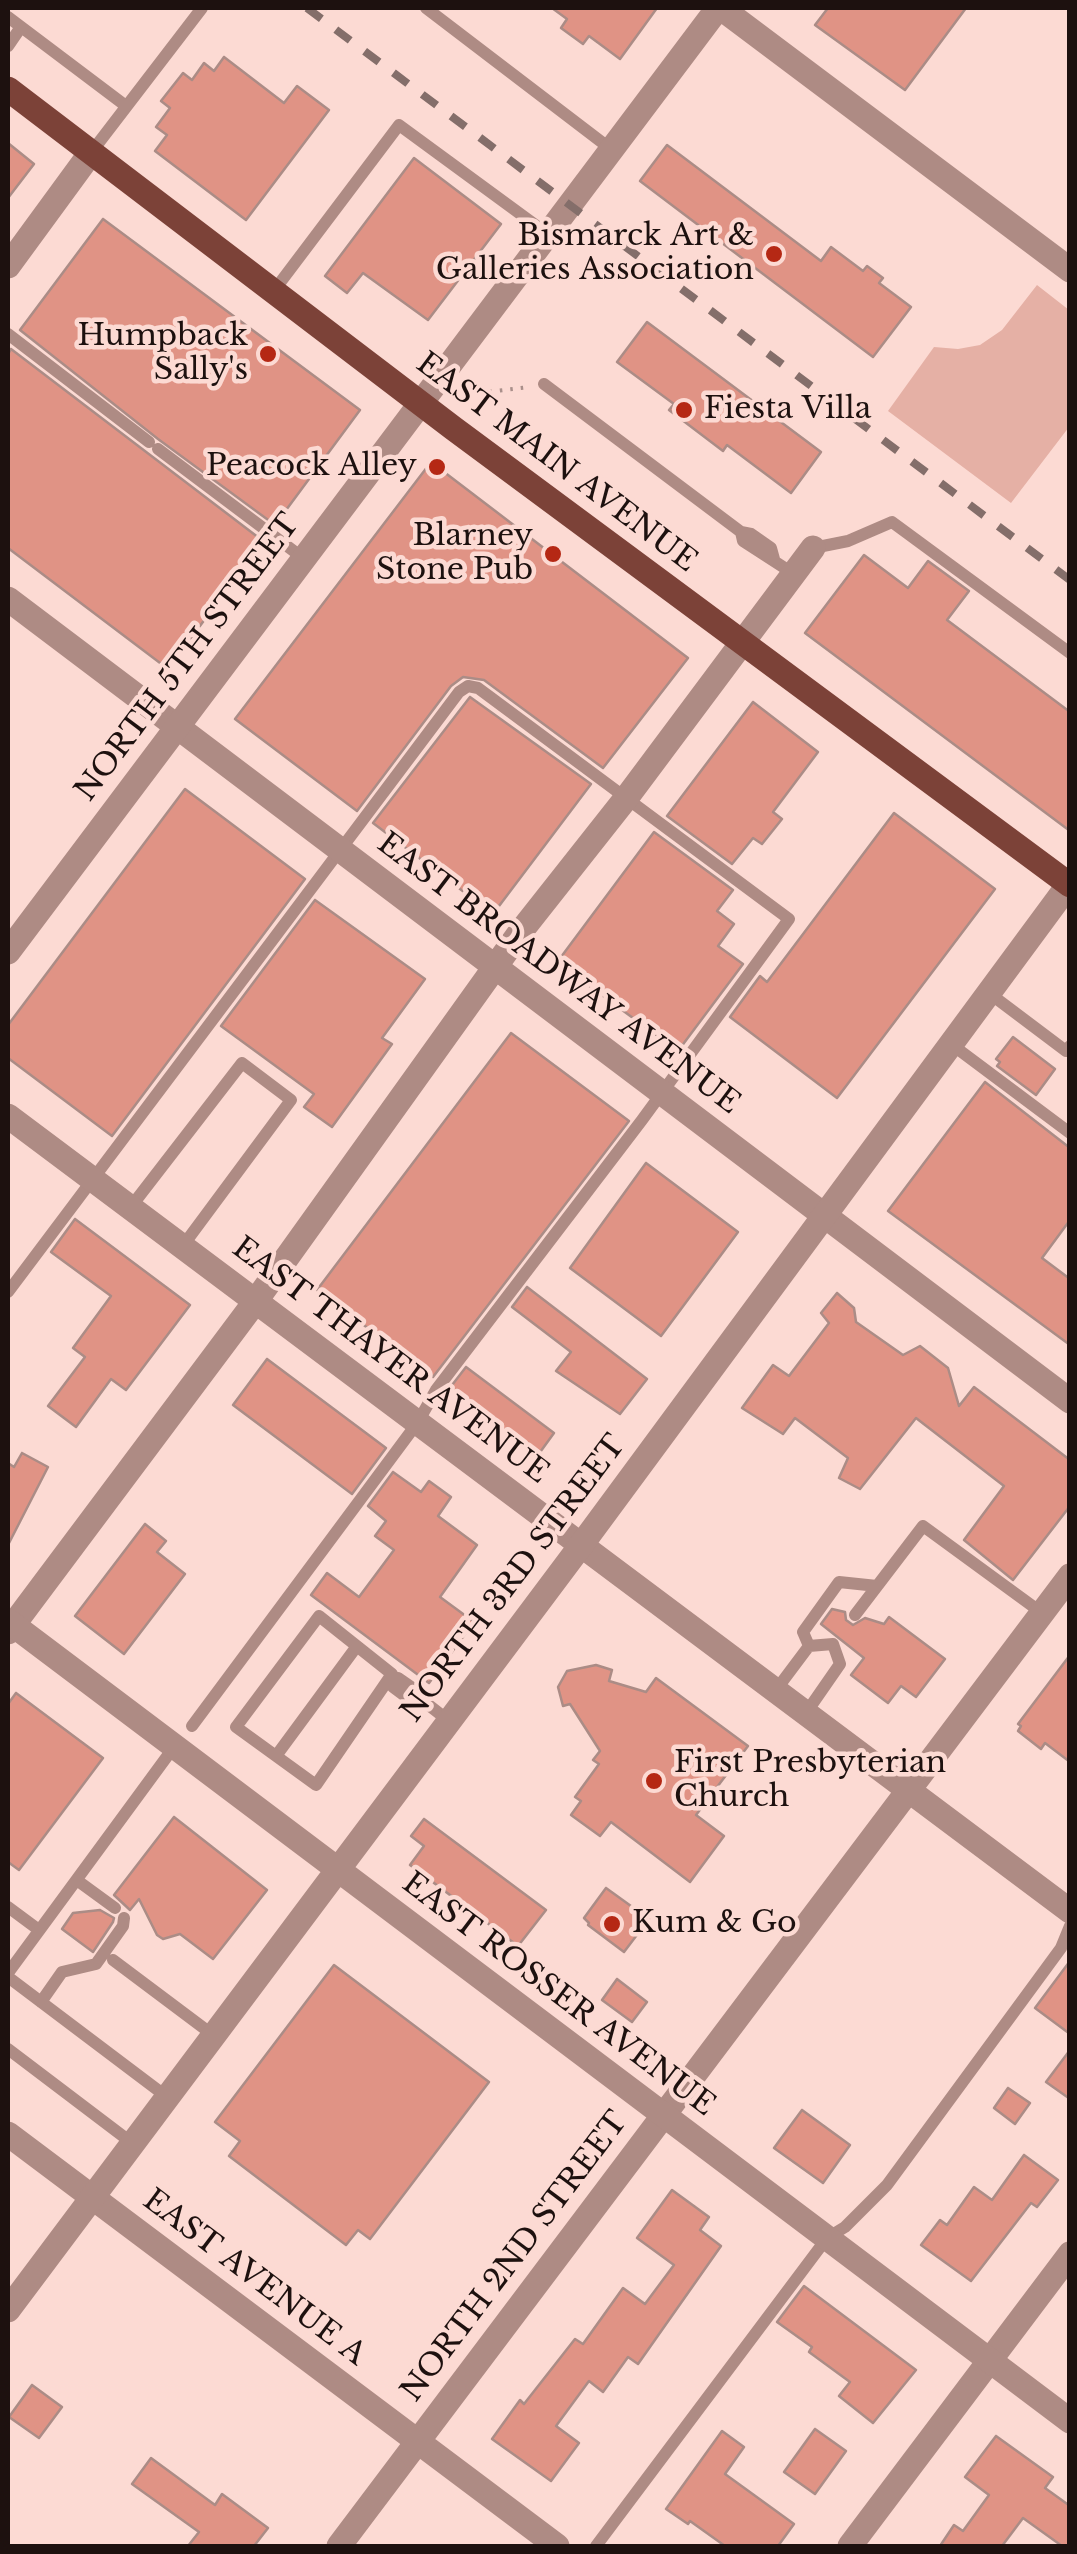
<!DOCTYPE html>
<html>
<head>
<meta charset="utf-8">
<style>
  body { margin:0 }
  #map { position:relative; width:1077px; height:2554px; overflow:hidden; background:#fcdad3; font-family:"Libre Baskerville",serif }
  canvas { display:block }
  .frame { position:absolute; inset:0; border:10px solid #1d110f; pointer-events:none }
</style>
</head>
<body>
<div id="map">
<canvas width="1077" height="2554"></canvas>
<div class="frame"></div>
</div>
<script>
const ctx = document.querySelector('canvas').getContext('2d');
ctx.lineJoin = 'round';
function fill(path, color) { ctx.fillStyle = color; ctx.fill(path, 'evenodd'); }
const toPath = rows => new Path2D(rows.map(r => 'M' + r).join(''));
function stroke(path, color, width, dash) { ctx.strokeStyle = color; ctx.lineWidth = width; ctx.lineCap = dash ? 'butt' : 'round'; ctx.setLineDash(dash || []); ctx.stroke(path); }
function write(font, color, halo, rows, align = 'center') {
  ctx.font = font + ' "Libre Baskerville",serif'; ctx.lineWidth = 9; ctx.setLineDash([]); ctx.textBaseline = 'middle'; ctx.strokeStyle = halo; ctx.fillStyle = color; for (const [text, x, y, turn = 0] of rows) {
    ctx.save(); ctx.translate(x, y); ctx.rotate((+turn || 0) * Math.PI / 180); ctx.textAlign = isNaN(turn) ? turn : align; if (halo) ctx.strokeText(text, 0, 0); ctx.fillText(text, 0, 0); ctx.restore();
  }
}
fill(toPath([
  [1037,285,1069,310,1069,427,1011,503,888,411,934,347,958,349,980,345,1002,330]
]), '#e5b0a5');
const building = toPath([
  [552,8,657,8,620,59,589,36,583,44,561,28,567,19,552,8],
  [828,8,966,8,905,90,815,25,828,8],
  [224,57,284,103,297,86,329,110,246,220,155,151,167,135,156,127,170,108,161,101,183,73,192,80,204,63,214,71,224,57],
  [8,143,34,164,8,198,8,143],
  [667,145,821,261,831,247,863,271,867,266,883,278,879,283,911,307,873,357,640,181,667,145],
  [414,158,501,224,428,320,363,273,347,293,325,276,414,158],
  [103,219,360,410,275,525,158,439,20,330,103,219],
  [647,322,821,452,791,493,727,445,723,451,669,410,674,404,617,362,647,322],
  [11,349,263,541,168,669,8,548,8,354,11,349],
  [431,462,688,658,603,768,484,680,463,677,451,686,357,811,235,719,431,462],
  [864,555,908,588,928,561,969,591,947,620,1070,712,1070,831,805,633,864,555],
  [470,697,591,784,493,914,373,823,470,697],
  [753,702,818,752,773,812,782,819,762,844,753,838,732,864,667,816,753,702],
  [185,789,305,879,112,1136,8,1058,8,1025,185,789],
  [894,813,995,889,837,1098,730,1017,760,976,767,982,894,813],
  [654,832,733,890,717,911,734,924,718,946,743,964,678,1051,562,966,561,957,654,832],
  [315,900,425,979,382,1038,392,1044,332,1127,304,1107,314,1094,221,1026,315,900],
  [511,1033,629,1121,433,1377,317,1290,511,1033],
  [1013,1037,1055,1069,1036,1095,997,1066,1000,1062,996,1059,1013,1037],
  [985,1082,1070,1148,1070,1220,1042,1258,1070,1279,1070,1345,888,1211,985,1082],
  [646,1163,738,1232,661,1336,570,1268,646,1163],
  [75,1219,190,1305,126,1390,111,1379,76,1427,48,1406,85,1357,73,1348,111,1296,51,1252,75,1219],
  [527,1287,647,1379,620,1414,556,1371,571,1352,512,1307,527,1287],
  [837,1293,854,1308,856,1322,903,1355,920,1346,948,1368,959,1406,974,1387,1070,1460,1070,1506,1013,1580,964,1540,1004,1486,916,1418,860,1489,839,1478,848,1458,795,1418,783,1434,742,1408,773,1365,789,1376,829,1323,821,1313,837,1293],
  [267,1359,386,1448,352,1494,233,1405,267,1359],
  [466,1367,554,1433,538,1455,449,1389,466,1367],
  [22,1453,48,1467,8,1545,8,1463,14,1467,22,1453],
  [393,1472,421,1492,429,1481,451,1497,438,1516,477,1545,440,1597,474,1622,429,1683,311,1595,327,1573,359,1597,394,1550,375,1536,386,1521,368,1506,393,1472],
  [145,1524,166,1541,157,1552,185,1574,124,1654,75,1616,145,1524],
  [832,1609,845,1612,846,1620,853,1625,865,1618,884,1624,889,1617,945,1659,916,1697,901,1686,888,1703,851,1675,864,1658,821,1624,832,1609],
  [1070,1655,1070,1762,1045,1743,1041,1749,1018,1731,1021,1726,1018,1724,1070,1655],
  [596,1665,612,1670,609,1681,646,1692,656,1678,748,1746,696,1815,724,1836,690,1882,611,1822,600,1836,571,1815,581,1801,575,1797,599,1764,593,1760,600,1751,570,1704,563,1706,558,1687,567,1671,596,1665],
  [16,1693,103,1758,19,1870,8,1862,8,1704,16,1693],
  [174,1817,267,1890,213,1959,180,1934,163,1939,157,1935,139,1899,130,1910,114,1895,174,1817],
  [424,1819,546,1910,518,1946,410,1865,424,1846,411,1836,424,1819],
  [606,1888,649,1919,624,1952,588,1925,589,1923,584,1918,606,1888],
  [100,1910,114,1918,113,1922,93,1952,62,1929,73,1913,100,1910],
  [1070,1961,1070,2034,1035,2008,1070,1961],
  [334,1965,489,2082,370,2239,358,2230,346,2245,229,2156,240,2141,215,2122,334,1965],
  [617,1979,647,2002,632,2022,602,2000,617,1979],
  [1070,2050,1070,2099,1046,2082,1070,2050],
  [1008,2088,1030,2103,1015,2124,994,2108,1008,2088],
  [802,2110,850,2145,823,2183,774,2148,802,2110],
  [1024,2155,1058,2180,1037,2207,1031,2203,971,2281,921,2245,940,2220,947,2225,974,2187,992,2200,1024,2155],
  [672,2190,709,2217,700,2230,721,2246,638,2364,628,2357,603,2392,589,2381,556,2426,579,2443,551,2481,492,2439,520,2400,524,2404,575,2339,583,2344,623,2288,645,2304,674,2265,637,2238,672,2190],
  [804,2286,916,2370,873,2423,839,2396,850,2382,809,2352,812,2347,777,2322,804,2286],
  [32,2385,62,2407,39,2438,9,2417,32,2385],
  [815,2429,846,2451,815,2494,784,2472,815,2429],
  [722,2431,744,2447,725,2474,794,2524,778,2546,725,2546,690,2521,688,2524,666,2509,722,2431],
  [996,2436,1053,2477,1045,2488,1070,2506,1070,2546,1062,2546,1023,2518,1002,2546,940,2546,954,2525,963,2531,989,2495,965,2477,996,2436],
  [151,2458,215,2505,222,2494,268,2528,254,2546,188,2546,199,2532,132,2484,151,2458]
]);
fill(building, '#e09385');
stroke(building, '#ab8c86', 2.5);
stroke(toPath([
  [479,393,529,387]
]), '#a98f8a', 4, [2.5, 8]);
stroke(toPath([
  [426,8,612,150],
  [8,17,126,106],
  [8,46,21,27],
  [90,154,202,8],
  [273,292,399,125,549,235],
  [8,334,149,442],
  [544,384,741,532,751,534,771,548,774,559],
  [158,449,303,558],
  [741,532,743,541,794,574],
  [813,548,848,541,892,522,1070,653],
  [989,993,1066,1051,1070,1046],
  [951,1044,1070,1133],
  [130,1208,242,1063,291,1100,182,1247],
  [8,1292,459,692,468,686,478,688,789,919,642,1120,436,1390,418,1422,192,1726],
  [855,1615,923,1526,1042,1613],
  [357,1646,276,1756,316,1785,392,1674],
  [809,1646,803,1632,839,1582,877,1586],
  [776,1690,809,1646,833,1644],
  [426,1703,417,1705,393,1687,393,1681,398,1678,424,1696,426,1703,449,1721],
  [806,1713,840,1664,833,1644],
  [276,1756,236,1727,319,1616,392,1674,393,1680],
  [78,1881,115,1908],
  [8,1907,39,1930],
  [113,1960,213,2035],
  [8,1973,174,1747],
  [8,1977,167,2097],
  [41,2002,62,1972,96,1964,123,1926,124,1918],
  [8,2049,132,2143],
  [596,2546,827,2238,845,2227,887,2185,1061,1948,1070,1926]
]), '#ae8b84', 12);
stroke(toPath([
  [8,266,90,154],
  [8,599,1070,1401],
  [8,1116,1070,1911],
  [8,1632,255,1302,518,935,627,797,813,548],
  [8,2134,557,2546],
  [339,2546,1070,1576],
  [850,2546,1070,2254]
]), '#ae8b84', 25);
stroke(toPath([
  [721,8,1070,270],
  [8,952,718,8],
  [8,1621,1070,2421],
  [8,2310,582,1544,1070,883]
]), '#ae8b84', 25);
stroke(toPath([
  [8,89,453,428,1070,885]
]), '#7c4238', 25);
stroke(toPath([
  [307,8,1070,580]
]), '#846e6a', 8, [18, 18]);
for (const [x, y, r, color] of [
  [774,254,10,"#b52814"],
  [268,354,10,"#b52814"],
  [684,410,10,"#b52814"],
  [437,467,10,"#b52814"],
  [553,554,10,"#b52814"],
  [654,1781,10,"#b52814"],
  [612,1924,10,"#b52814"]
]) { const dot = new Path2D(); dot.arc(x, y, r, 0, 2 * Math.PI); ctx.fillStyle = color; ctx.fill(dot); stroke(dot, '#fcdad3', 4); }
write('30px', '#1d110f', '#fcdad3', [
  ["Bismarck Art &",754,237],
  ["Galleries Association",754,271],
  ["Humpback",248,337],
  ["Sally's",248,371],
  ["Fiesta Villa",704,410,"left"],
  ["Peacock Alley",417,467],
  ["Blarney",533,537],
  ["Stone Pub",533,571],
  ["First Presbyterian",674,1764,"left"],
  ["Church",674,1798,"left"],
  ["Kum & Go",632,1924,"left"]
], 'right');
write('30px', '#1d110f', '#fcdad3', [
  ["EAST MAIN AVENUE",556,463,37],
  ["NORTH 5TH STREET",188,658,-53],
  ["EAST BROADWAY AVENUE",558,974,37],
  ["EAST THAYER AVENUE",390,1361,37],
  ["NORTH 3RD STREET",514,1579,-53],
  ["EAST ROSSER AVENUE",558,1995,37],
  ["NORTH 2ND STREET",515,2257,-53],
  ["EAST AVENUE A",254,2278,37]
]);
</script>
</body>
</html>
